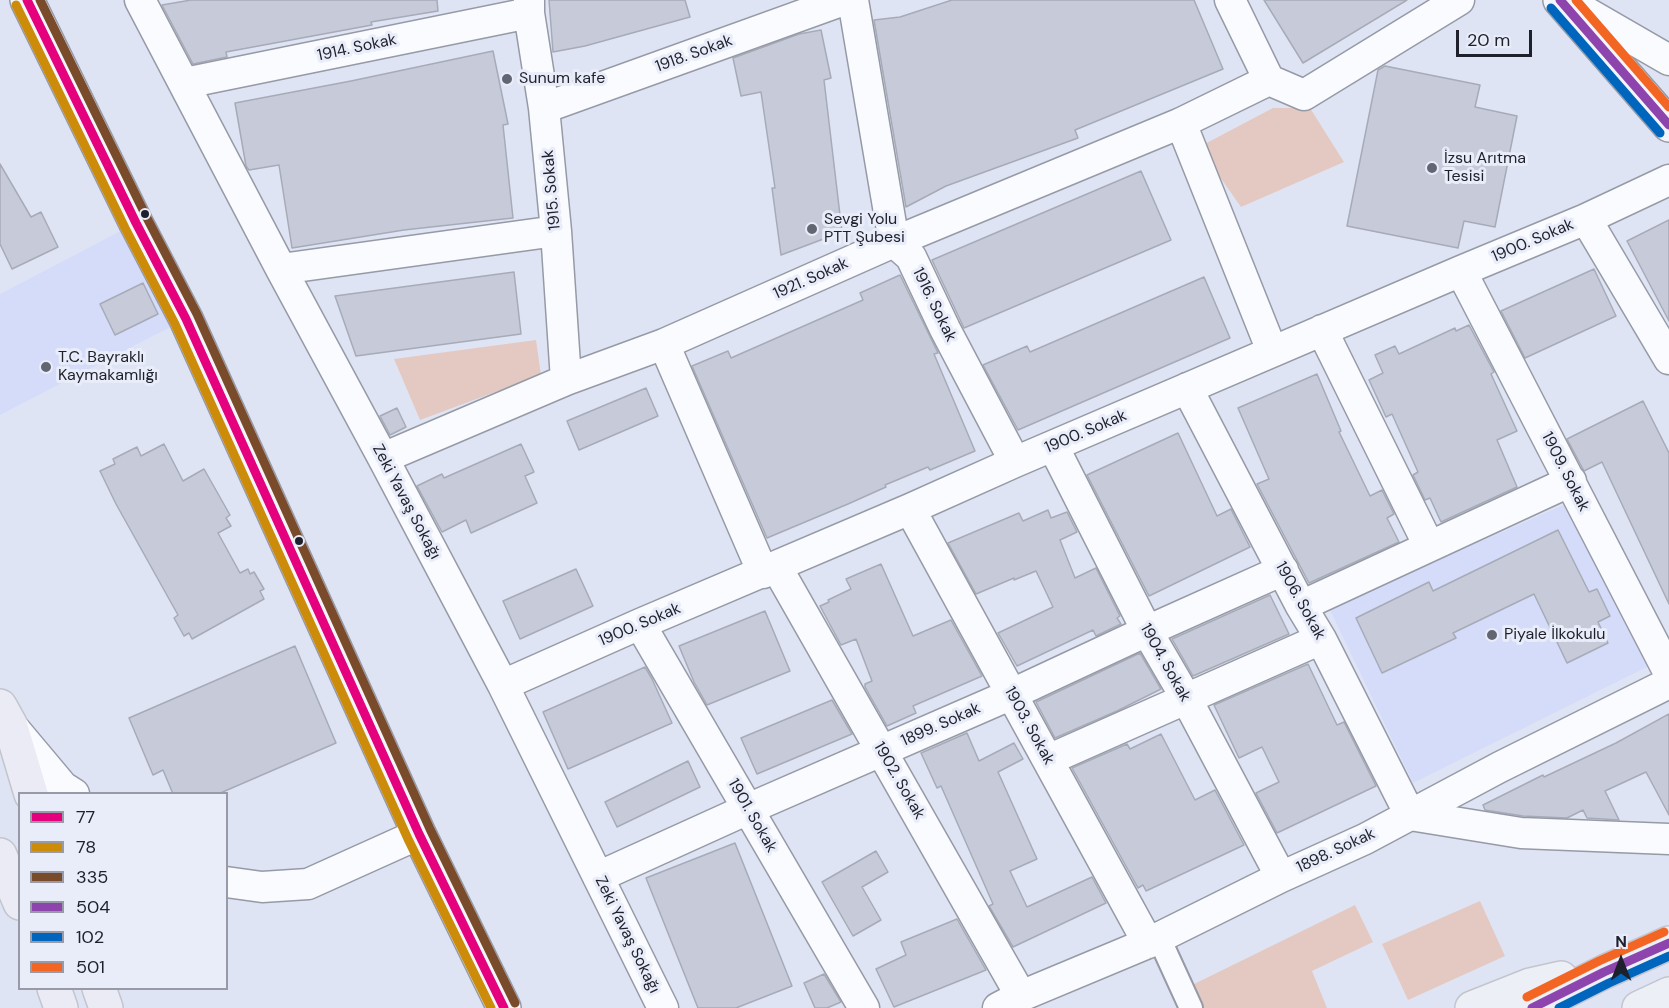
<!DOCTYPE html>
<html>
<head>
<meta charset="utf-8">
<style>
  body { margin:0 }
  #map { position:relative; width:1669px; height:1008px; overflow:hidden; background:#dfe4f5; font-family:"DM Sans",sans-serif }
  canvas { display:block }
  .legend { position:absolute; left:18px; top:792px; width:210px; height:198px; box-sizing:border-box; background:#e9ecf9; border:2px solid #989aa7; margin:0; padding:8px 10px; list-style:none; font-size:18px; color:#1e202c }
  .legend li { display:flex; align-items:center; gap:12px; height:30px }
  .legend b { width:30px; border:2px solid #989aa7 }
  .north { position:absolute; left:1591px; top:930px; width:60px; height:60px; -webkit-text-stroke:4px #e9ecf9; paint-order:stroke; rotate:0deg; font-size:16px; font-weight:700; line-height:24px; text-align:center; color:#1e202c }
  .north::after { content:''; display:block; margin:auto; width:21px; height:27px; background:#1e202c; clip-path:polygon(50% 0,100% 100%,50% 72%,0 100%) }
  .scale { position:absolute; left:1456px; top:30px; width:76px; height:27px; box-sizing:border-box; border:3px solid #1e202c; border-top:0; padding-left:8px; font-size:18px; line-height:21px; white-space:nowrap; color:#1e202c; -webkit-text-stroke:4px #e9ecf9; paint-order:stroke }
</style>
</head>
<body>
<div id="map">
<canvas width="1669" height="1008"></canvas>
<ul class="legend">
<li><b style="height:8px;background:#e5007d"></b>77</li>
<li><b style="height:8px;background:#cc8b09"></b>78</li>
<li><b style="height:8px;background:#7a4b2a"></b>335</li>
<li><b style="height:8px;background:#8e44ad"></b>504</li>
<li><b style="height:8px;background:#0065bd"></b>102</li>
<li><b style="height:8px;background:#f26522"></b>501</li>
</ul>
<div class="north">N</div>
<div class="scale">20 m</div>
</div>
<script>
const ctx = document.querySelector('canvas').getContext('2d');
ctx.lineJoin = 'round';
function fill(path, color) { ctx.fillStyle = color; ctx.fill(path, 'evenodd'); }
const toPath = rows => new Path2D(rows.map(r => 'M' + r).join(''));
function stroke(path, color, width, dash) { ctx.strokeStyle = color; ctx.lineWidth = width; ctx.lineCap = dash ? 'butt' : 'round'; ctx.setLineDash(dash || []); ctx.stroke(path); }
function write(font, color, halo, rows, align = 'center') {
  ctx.font = font + ' "DM Sans",sans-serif'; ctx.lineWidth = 6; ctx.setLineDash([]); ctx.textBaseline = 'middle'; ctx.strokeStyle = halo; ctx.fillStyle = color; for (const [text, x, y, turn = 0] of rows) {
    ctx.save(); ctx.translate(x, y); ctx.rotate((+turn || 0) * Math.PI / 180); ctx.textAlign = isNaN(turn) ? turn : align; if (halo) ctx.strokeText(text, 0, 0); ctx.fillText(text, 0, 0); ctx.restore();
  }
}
fill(toPath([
  [136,223,186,319,0,415,0,294],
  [1575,500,1655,663,1413,783,1329,608]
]), '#d4dcf9');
fill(toPath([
  [1273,108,1310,108,1344,162,1241,207,1199,147],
  [536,340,541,375,420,420,394,359],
  [1480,901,1505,956,1408,1000,1382,944],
  [1355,905,1373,942,1312,971,1327,1008,1198,1008,1188,987]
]), '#e3c9c1');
const building = toPath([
  [191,0,437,0,438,11,371,22,372,25,226,52,227,57,193,64,162,5,191,0],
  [549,0,685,0,690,17,585,46,553,52,549,0],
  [952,0,1194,0,1223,69,1075,130,1078,138,946,186,906,207,874,20,900,17,952,0],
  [1264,0,1407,0,1303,63,1264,0],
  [821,30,831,78,824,80,842,232,781,255,772,188,775,188,761,92,741,96,733,58,799,34,821,30],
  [493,51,508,124,503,125,513,218,404,230,292,248,279,165,249,170,246,166,235,103,351,81,493,51],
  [1385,66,1480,85,1475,107,1517,116,1495,227,1464,221,1458,248,1347,226,1378,70,1385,66],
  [0,164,31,217,41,212,58,247,12,269,0,244,0,164],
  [1141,171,1171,240,964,328,932,260,1141,171],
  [1669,220,1669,321,1627,241,1669,220],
  [1594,269,1616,316,1525,358,1501,311,1594,269],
  [514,272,521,334,356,356,335,296,514,272],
  [900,275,938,353,934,354,975,451,930,470,928,467,885,485,886,487,848,504,767,538,692,366,728,351,731,358,863,300,860,293,900,275],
  [1204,277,1230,338,1018,430,983,365,1027,346,1030,352,1204,277],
  [143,283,158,314,115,335,100,304,143,283],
  [1469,325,1494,372,1491,374,1517,431,1497,440,1517,487,1441,522,1430,498,1425,500,1413,475,1418,472,1392,414,1386,417,1369,380,1383,373,1375,355,1395,346,1399,354,1455,328,1456,331,1469,325],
  [1317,374,1341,431,1339,432,1370,496,1382,490,1394,514,1387,518,1399,542,1309,583,1257,484,1269,479,1238,408,1317,374],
  [646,388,658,416,579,450,567,421,646,388],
  [1643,401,1669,453,1669,604,1602,462,1584,471,1567,439,1643,401],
  [397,408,406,427,390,435,380,416,397,408],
  [1178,433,1217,516,1231,509,1250,547,1149,596,1087,475,1178,433],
  [164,444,183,481,204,469,230,515,226,518,231,526,218,533,240,573,248,569,250,574,254,572,264,589,260,591,264,599,192,639,189,633,184,636,174,618,178,615,116,504,100,471,115,464,113,459,137,447,141,456,164,444],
  [521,444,534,472,525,476,537,503,471,533,466,520,442,532,417,486,442,474,444,478,521,444],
  [1048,510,1051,518,1067,512,1077,532,1060,540,1075,578,1096,568,1120,616,1117,618,1121,624,1096,636,1093,630,1017,666,998,633,1053,607,1036,571,1014,580,1014,578,976,594,948,543,1019,513,1023,521,1048,510],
  [1558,530,1589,592,1597,589,1610,616,1598,622,1608,643,1567,663,1534,594,1453,633,1456,638,1382,673,1356,618,1429,582,1433,591,1558,530],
  [881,564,913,636,951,620,982,676,913,706,916,713,887,726,865,687,865,684,872,681,856,639,841,645,820,606,829,602,828,600,851,589,846,579,881,564],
  [576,569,593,606,520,639,503,601,576,569],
  [1270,595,1289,634,1193,676,1172,639,1270,595],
  [765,611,790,671,707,705,694,682,679,646,765,611],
  [295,646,336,743,218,794,173,794,163,770,153,775,129,718,295,646],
  [1140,653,1161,689,1117,711,1055,738,1036,702,1140,653],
  [1308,664,1337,725,1344,722,1376,786,1277,833,1256,793,1279,782,1262,747,1239,758,1214,705,1308,664],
  [645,667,652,679,672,723,568,769,543,712,645,667],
  [832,700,852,734,757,774,741,738,832,700],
  [1669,714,1669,815,1646,772,1605,791,1619,820,1587,818,1583,810,1567,818,1523,816,1485,810,1483,805,1543,775,1544,777,1616,743,1669,714],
  [967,733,979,761,1014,743,1023,759,998,772,1037,859,1010,871,1027,907,1092,877,1106,903,1013,947,989,906,993,904,941,786,937,788,921,753,967,733],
  [1161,734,1195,800,1215,790,1244,845,1146,891,1143,885,1138,888,1072,768,1127,744,1130,749,1161,734],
  [688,761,700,787,617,827,605,802,688,761],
  [735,843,792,986,736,1008,698,1008,646,878,735,843],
  [876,851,888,872,862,887,881,920,853,936,822,882,876,851],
  [957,919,986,970,894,1007,876,969,906,955,901,942,957,919],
  [824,974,841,1002,827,1008,815,1008,804,983,824,974]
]);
fill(building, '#c7cbd9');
stroke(building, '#a7abb8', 1.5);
const pedestrian = toPath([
  [1159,938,1191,1008]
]);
const minor = toPath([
  [140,0,281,269,383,458,503,685,663,1008],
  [529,0,529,13,544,108,556,231,566,380],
  [853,0,894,242,911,257,945,329,1015,462],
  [1230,0,1269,80],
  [1565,0,1669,60],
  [1269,80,1304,95,1459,0],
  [185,83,529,13],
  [544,108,844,0],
  [1181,123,1272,351],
  [1586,219,1669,359],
  [281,269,556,231],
  [1461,271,1669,673],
  [1322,330,1429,546],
  [664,344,763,573],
  [1187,388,1301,606,1321,639,1410,815,1521,833,1669,839],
  [1053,446,1147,631,1186,698,1281,877],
  [383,458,566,380,664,344,894,242,1181,123,1269,80],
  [910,509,1148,943],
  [776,566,1021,996],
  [1301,606,1571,481],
  [640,624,864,1008],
  [503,685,640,624,910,509,1015,462,1461,271,1586,219,1669,180],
  [11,725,63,787,74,794],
  [1048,760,1321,639],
  [598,877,748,809,1012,694,1147,631,1283,570],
  [226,882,262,887,308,884,419,834],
  [998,1008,1021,996,1148,943,1281,877,1365,839,1500,767,1669,683]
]);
const secondary = toPath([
  [27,0,136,223,186,319,419,834,504,1008],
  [1560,0,1669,125]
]);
const primary = toPath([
  [1472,1008,1530,985,1561,978],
  [1532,1008,1604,972,1669,943],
  [1639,1008,1669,994]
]);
const trunk = toPath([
  [0,706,10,724,31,794],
  [0,855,20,903],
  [54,988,61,1008],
  [99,988,106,1008]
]);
stroke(pedestrian, '#969aa6', 26);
stroke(minor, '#969aa6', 33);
stroke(secondary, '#969aa6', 36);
stroke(primary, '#c3c5cd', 36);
stroke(trunk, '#c3c5cd', 36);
stroke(pedestrian, '#fafbfe', 22);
stroke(minor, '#fafbfe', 30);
stroke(secondary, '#f4f5fa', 33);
stroke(primary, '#edeff7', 33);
stroke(trunk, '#eaebf4', 33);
stroke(toPath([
  [27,0,136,223,186,319,419,834,504,1008]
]), '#e5007d', 9);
stroke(toPath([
  [16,5,125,228,175,324,408,839,491,1008]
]), '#cc8b09', 9);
stroke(toPath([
  [40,0,147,218,197,314,430,829,515,1003]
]), '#7a4b2a', 9);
stroke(toPath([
  [1560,0,1669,125],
  [1532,1008,1604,972,1669,943]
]), '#8e44ad', 9);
stroke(toPath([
  [1551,8,1660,133],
  [1559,1008,1609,983,1669,956]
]), '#0065bd', 9);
stroke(toPath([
  [1576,0,1669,107],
  [1527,997,1599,961,1664,932]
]), '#f26522', 9);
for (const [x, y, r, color] of [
  [507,79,6,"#626572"],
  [1432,168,6,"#626572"],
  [145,214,5,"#1e202c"],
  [812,229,6,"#626572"],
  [46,367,6,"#626572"],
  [299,541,5,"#1e202c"],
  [1492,635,6,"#626572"]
]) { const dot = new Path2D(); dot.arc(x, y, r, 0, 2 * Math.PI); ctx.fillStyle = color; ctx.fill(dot); stroke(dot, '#e9ecf9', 2); }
write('16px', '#1e202c', '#e9ecf9', [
  ["1914. Sokak",357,48,-12],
  ["1918. Sokak",694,54,-20],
  ["1915. Sokak",552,190,-95],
  ["1900. Sokak",1533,241,-23],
  ["1921. Sokak",811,279,-24],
  ["1916. Sokak",934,305,64],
  ["1900. Sokak",1086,432,-23],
  ["1909. Sokak",1565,472,63],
  ["Zeki Yavaş Sokağı",406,502,62],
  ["1906. Sokak",1300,601,61],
  ["1900. Sokak",640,625,-23],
  ["1904. Sokak",1165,663,61],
  ["1899. Sokak",941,725,-24],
  ["1903. Sokak",1029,726,61],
  ["1902. Sokak",899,781,60],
  ["1901. Sokak",752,816,60],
  ["1898. Sokak",1336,851,-25],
  ["Zeki Yavaş Sokağı",627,935,64]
]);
write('16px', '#1e202c', '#e9ecf9', [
  ["Sunum kafe",519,79],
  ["İzsu Arıtma",1444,159],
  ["Tesisi",1444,177],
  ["Sevgi Yolu",824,220],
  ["PTT Şubesi",824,238],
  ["T.C. Bayraklı",58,358],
  ["Kaymakamlığı",58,376],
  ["Piyale İlkokulu",1504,635]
], 'left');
</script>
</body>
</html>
